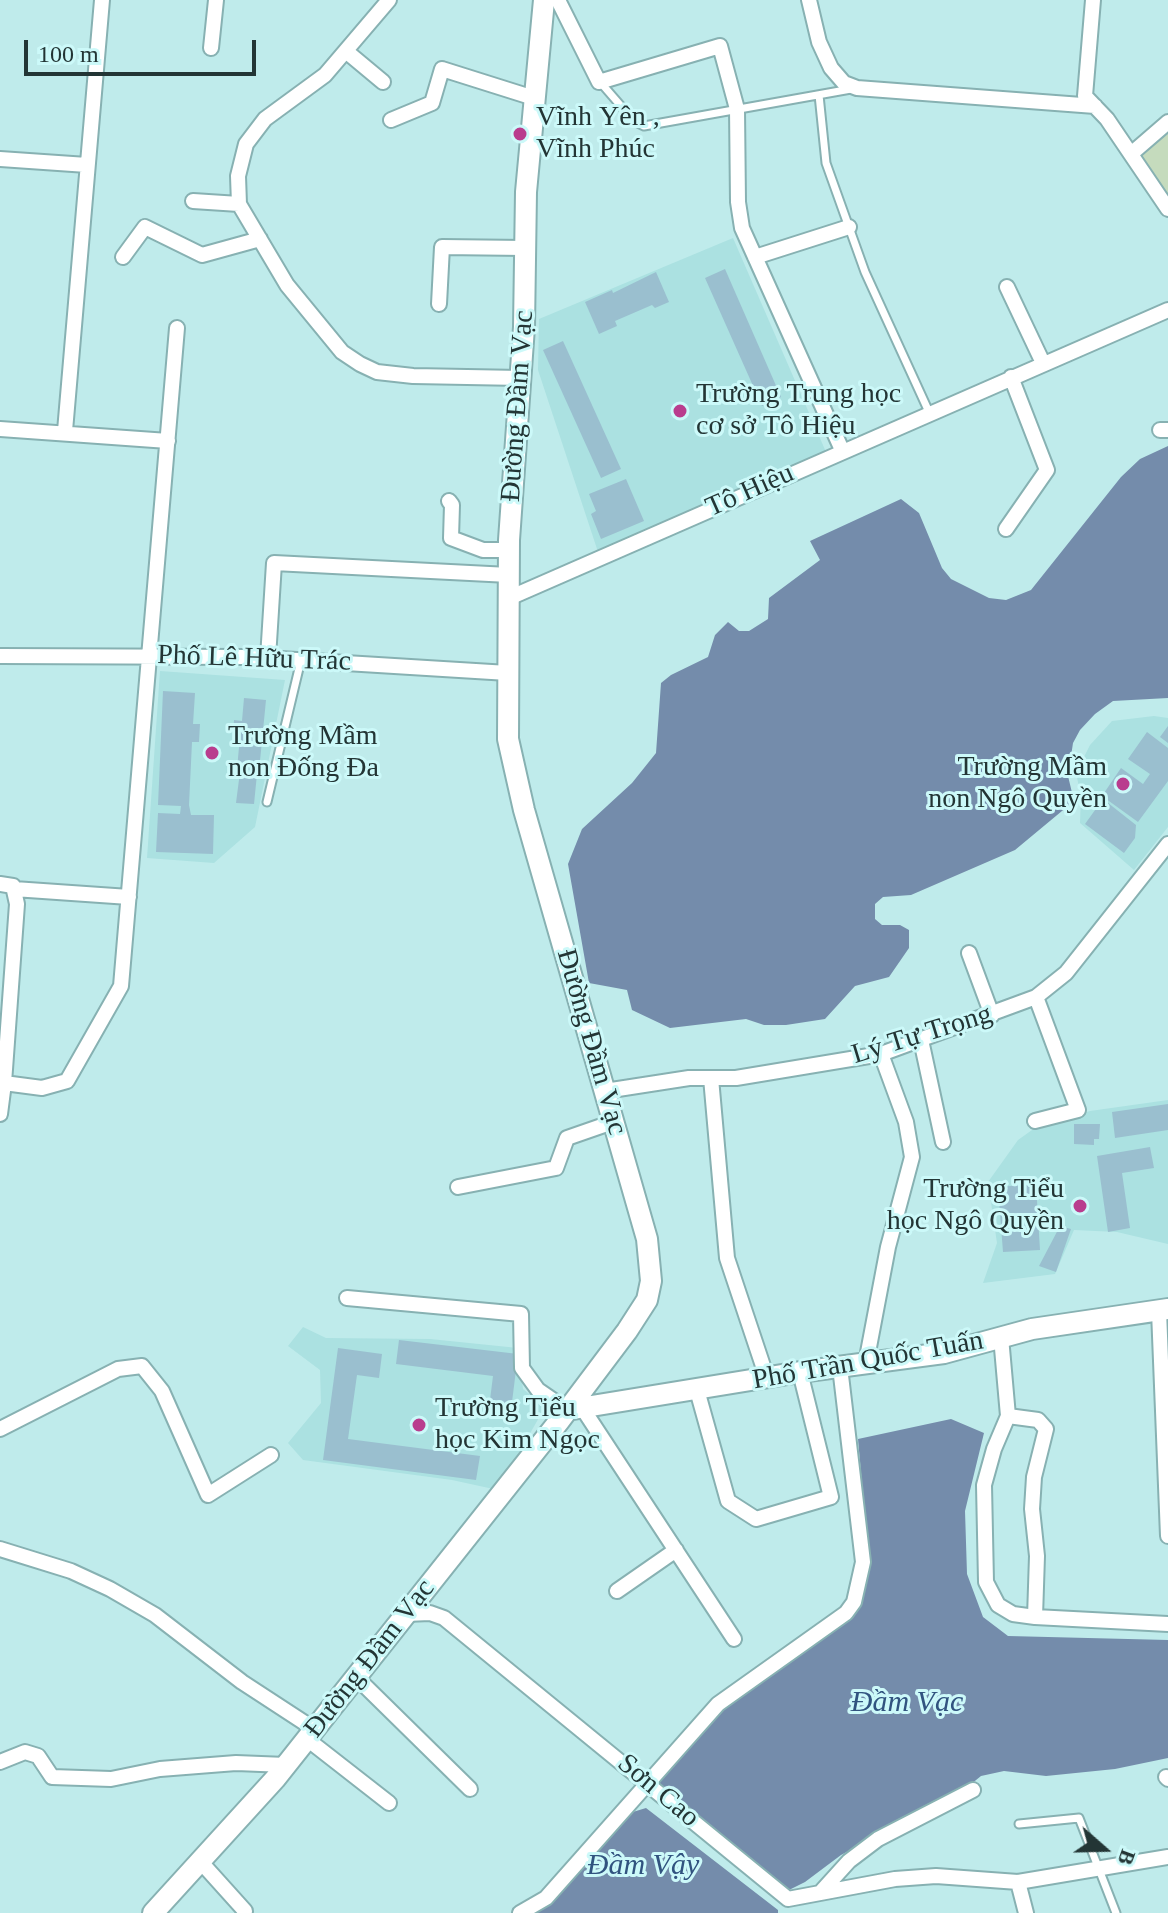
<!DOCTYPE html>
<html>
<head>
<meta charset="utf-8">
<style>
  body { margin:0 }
  #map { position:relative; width:1168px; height:1913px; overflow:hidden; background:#bfebeb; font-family:"Times New Roman",serif }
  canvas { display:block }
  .north { position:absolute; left:1064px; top:1809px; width:80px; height:80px; -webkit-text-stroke:6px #ccf9f9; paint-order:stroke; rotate:110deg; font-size:22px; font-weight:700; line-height:32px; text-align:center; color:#233535 }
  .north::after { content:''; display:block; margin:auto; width:28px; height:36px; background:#233535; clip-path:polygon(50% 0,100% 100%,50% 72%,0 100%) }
  .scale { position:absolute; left:24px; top:40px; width:232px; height:36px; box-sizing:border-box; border:4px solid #233535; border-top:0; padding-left:10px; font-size:24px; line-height:28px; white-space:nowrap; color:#233535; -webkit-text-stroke:6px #ccf9f9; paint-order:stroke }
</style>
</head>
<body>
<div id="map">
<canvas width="1168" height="1913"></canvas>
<div class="north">B</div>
<div class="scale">100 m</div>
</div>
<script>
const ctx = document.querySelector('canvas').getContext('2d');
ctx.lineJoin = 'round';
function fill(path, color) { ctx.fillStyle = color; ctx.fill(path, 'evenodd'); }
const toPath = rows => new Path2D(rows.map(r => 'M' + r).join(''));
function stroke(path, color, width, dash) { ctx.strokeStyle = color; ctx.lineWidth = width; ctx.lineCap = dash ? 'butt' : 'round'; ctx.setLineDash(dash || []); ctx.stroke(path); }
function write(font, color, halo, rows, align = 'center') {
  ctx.font = font + ' "Times New Roman",serif'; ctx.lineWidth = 6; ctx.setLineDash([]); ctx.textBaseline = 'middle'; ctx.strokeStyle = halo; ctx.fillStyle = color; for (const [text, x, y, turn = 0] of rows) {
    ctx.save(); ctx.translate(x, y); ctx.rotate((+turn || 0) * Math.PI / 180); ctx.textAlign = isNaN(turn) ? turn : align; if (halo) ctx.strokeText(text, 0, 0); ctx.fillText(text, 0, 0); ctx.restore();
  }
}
fill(toPath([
  [733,238,826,452,598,552,538,370,539,319],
  [160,671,285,680,255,827,214,863,147,858],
  [1154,716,1168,718,1168,827,1134,870,1080,823,1081,796,1076,773,1090,745,1112,721],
  [1168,1100,1168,1244,1117,1232,1074,1230,1055,1274,983,1283,997,1243,988,1182,1018,1140,1039,1125,1090,1111],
  [303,1327,326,1338,430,1339,518,1348,523,1389,545,1407,498,1490,452,1480,303,1460,288,1443,321,1403,320,1370,288,1346]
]), '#abe1e1');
fill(toPath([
  [1168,122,1168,208,1131,154]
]), '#c5dbbd');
fill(toPath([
  [1168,446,1168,698,1113,701,1095,714,1080,730,1073,743,1068,776,1074,801,1015,850,911,895,883,897,875,904,875,919,882,925,900,925,909,930,909,948,889,977,855,986,825,1019,786,1025,764,1025,746,1019,670,1028,632,1010,627,990,589,983,568,864,582,829,632,783,656,753,661,683,671,675,708,657,715,635,728,622,739,631,749,631,768,619,769,598,820,560,810,541,901,499,919,513,942,568,951,579,989,598,1006,600,1031,590,1121,477,1140,459],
  [951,1419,984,1433,965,1511,967,1574,983,1617,1008,1636,1168,1640,1168,1758,1115,1769,1046,1776,1004,1771,981,1776,965,1789,841,1855,805,1882,785,1892,657,1783,721,1710,829,1633,869,1562,858,1439],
  [646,1808,778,1910,778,1913,529,1913,623,1815]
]), '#748cab');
fill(toPath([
  [725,269,781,397,762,406,705,278],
  [656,272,669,302,655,308,652,305,615,321,617,326,599,334,585,302,612,290,613,293],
  [563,341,621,469,601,478,543,350],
  [626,479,644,521,601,539,591,514,596,511,589,494],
  [163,691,195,693,193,724,200,724,199,742,192,742,189,805,191,815,214,815,213,854,156,852,158,813,180,814,181,806,158,805],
  [244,698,266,700,259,771,237,769,240,736,233,735,234,720,242,721],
  [1168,726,1168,743,1160,737],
  [1147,732,1168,748,1168,781,1138,822,1102,796,1121,768,1143,784,1150,774,1128,759],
  [240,772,257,774,254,804,236,803],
  [1103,799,1136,825,1135,838,1124,853,1085,824],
  [1168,1104,1168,1130,1115,1138,1112,1112],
  [1074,1124,1100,1124,1099,1139,1094,1139,1094,1145,1074,1144],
  [1150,1147,1154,1168,1122,1173,1130,1228,1108,1232,1097,1156],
  [1036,1184,1040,1250,1003,1252,998,1187],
  [1060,1226,1071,1229,1056,1272,1039,1266],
  [399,1340,518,1354,511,1410,489,1408,493,1376,396,1364],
  [338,1348,382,1354,379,1378,357,1375,348,1439,480,1456,476,1480,323,1460]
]), '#9abfcf');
const lane = toPath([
  [601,83,634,121,644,126,851,89],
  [819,95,826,163,865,272,929,412],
  [267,802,301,660],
  [1019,1824,1079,1818,1116,1913]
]);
const street = toPath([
  [389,0,325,75,265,119,246,144,238,176,239,204,287,285,342,352,360,364,377,372,413,376,521,378],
  [558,0,599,82,720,46,737,109,738,202,742,228,842,450],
  [809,0,819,42,831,68,844,83,857,88,1095,106],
  [1093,0,1085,96,1107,119,1168,209],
  [211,48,216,0],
  [347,52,383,82],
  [391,120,432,103,442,69,534,98],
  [1131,154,1168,122],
  [0,159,87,165],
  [193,201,239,204],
  [123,257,145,227,202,255,260,239],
  [755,257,849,227],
  [1007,287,1043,363],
  [439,304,442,247,525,248],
  [0,429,168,441],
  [1160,430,1168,430],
  [65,431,102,0],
  [449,501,452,505,451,538,483,550,509,550],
  [1006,529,1047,470,1011,377],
  [509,598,1168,310],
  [0,656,248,657,508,673],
  [268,658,274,563,509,575],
  [0,884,13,886,17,904,4,1083],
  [14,889,129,897],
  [969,953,992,1015],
  [921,1040,943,1142],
  [711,1078,727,1258,767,1378],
  [605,1091,689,1078,736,1078,881,1054,1036,997,1066,973,1168,844],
  [0,1114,4,1083,42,1088,67,1081,121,986,177,328],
  [1035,1121,1078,1110,1036,997],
  [458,1187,556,1168,567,1138,613,1122],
  [347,1298,521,1314,522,1368,538,1390,567,1410],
  [1159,1311,1168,1536],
  [1001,1337,1008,1416,994,1449,984,1485,986,1582,998,1605,1013,1614,1035,1617,1168,1624],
  [866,1363,888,1247,912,1157,906,1122,881,1054],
  [697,1390,728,1501,756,1519,831,1497,800,1372],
  [583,1409,734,1639],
  [1008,1416,1038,1420,1046,1429,1034,1477,1032,1509,1037,1556,1035,1617],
  [0,1429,118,1369,142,1366,162,1391,208,1495,271,1455],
  [0,1549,71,1571,110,1589,155,1615,242,1682,314,1729],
  [617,1591,676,1550],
  [406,1614,430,1613,444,1618,788,1899,895,1879,936,1876,1018,1882,1168,1857],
  [356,1677,470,1789],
  [307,1739,389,1803],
  [0,1762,25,1752,38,1756,52,1777,111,1779,160,1769,236,1763,286,1765],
  [1166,1777,1168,1779],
  [200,1861,245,1911],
  [1018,1882,1026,1913],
  [820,1893,849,1861,878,1839,973,1790],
  [520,1913,546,1898,718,1704,846,1613,854,1602,863,1562,840,1367]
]);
const secondary = toPath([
  [567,1410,800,1372,944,1353,1032,1329,1168,1309],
  [153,1913,275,1779,560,1420,627,1331,647,1300,651,1281,647,1239,524,810,508,739,509,540,524,327,526,192,544,0]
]);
stroke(lane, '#87b1b2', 11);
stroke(street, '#87b1b2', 18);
stroke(secondary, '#87b1b2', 24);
stroke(lane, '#fff', 7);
stroke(street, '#fff', 14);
stroke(secondary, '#fff', 20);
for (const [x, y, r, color] of [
  [520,134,8,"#b93d8e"],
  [680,411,8,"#b93d8e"],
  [212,753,8,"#b93d8e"],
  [1123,784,8,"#b93d8e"],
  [1080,1206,8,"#b93d8e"],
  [419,1425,8,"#b93d8e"]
]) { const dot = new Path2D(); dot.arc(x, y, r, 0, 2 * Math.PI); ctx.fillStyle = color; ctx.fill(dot); stroke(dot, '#ccf9f9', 3); }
write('28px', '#233535', '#ccf9f9', [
  ["Vĩnh Yên ,",536,118],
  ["Vĩnh Phúc",536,150],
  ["Trường Trung học",696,395],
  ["cơ sở Tô Hiệu",696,427],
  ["Trường Mầm",228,737],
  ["non Đống Đa",228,769],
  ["Trường Mầm",1107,768,"right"],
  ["non Ngô Quyền",1107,800,"right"],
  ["Trường Tiểu",1064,1190,"right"],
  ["học Ngô Quyền",1064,1222,"right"],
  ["Trường Tiểu",435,1409],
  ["học Kim Ngọc",435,1441]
], 'left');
write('28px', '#233535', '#ccf9f9', [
  ["Đường Đầm Vạc",518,406,-86],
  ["Tô Hiệu",750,491,-24],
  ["Phố Lê Hữu Trác",254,659,2],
  ["Lý Tự Trọng",922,1035,-17],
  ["Đường Đầm Vạc",591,1042,74],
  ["Phố Trần Quốc Tuấn",868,1361,-10],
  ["Đường Đầm Vạc",370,1659,-52],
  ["Sơn Cao",658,1791,40]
]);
write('italic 30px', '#31537f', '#ccf9f9', [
  ["Đầm Vạc",907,1703],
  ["Đầm Vậy",643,1866]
]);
</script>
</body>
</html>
